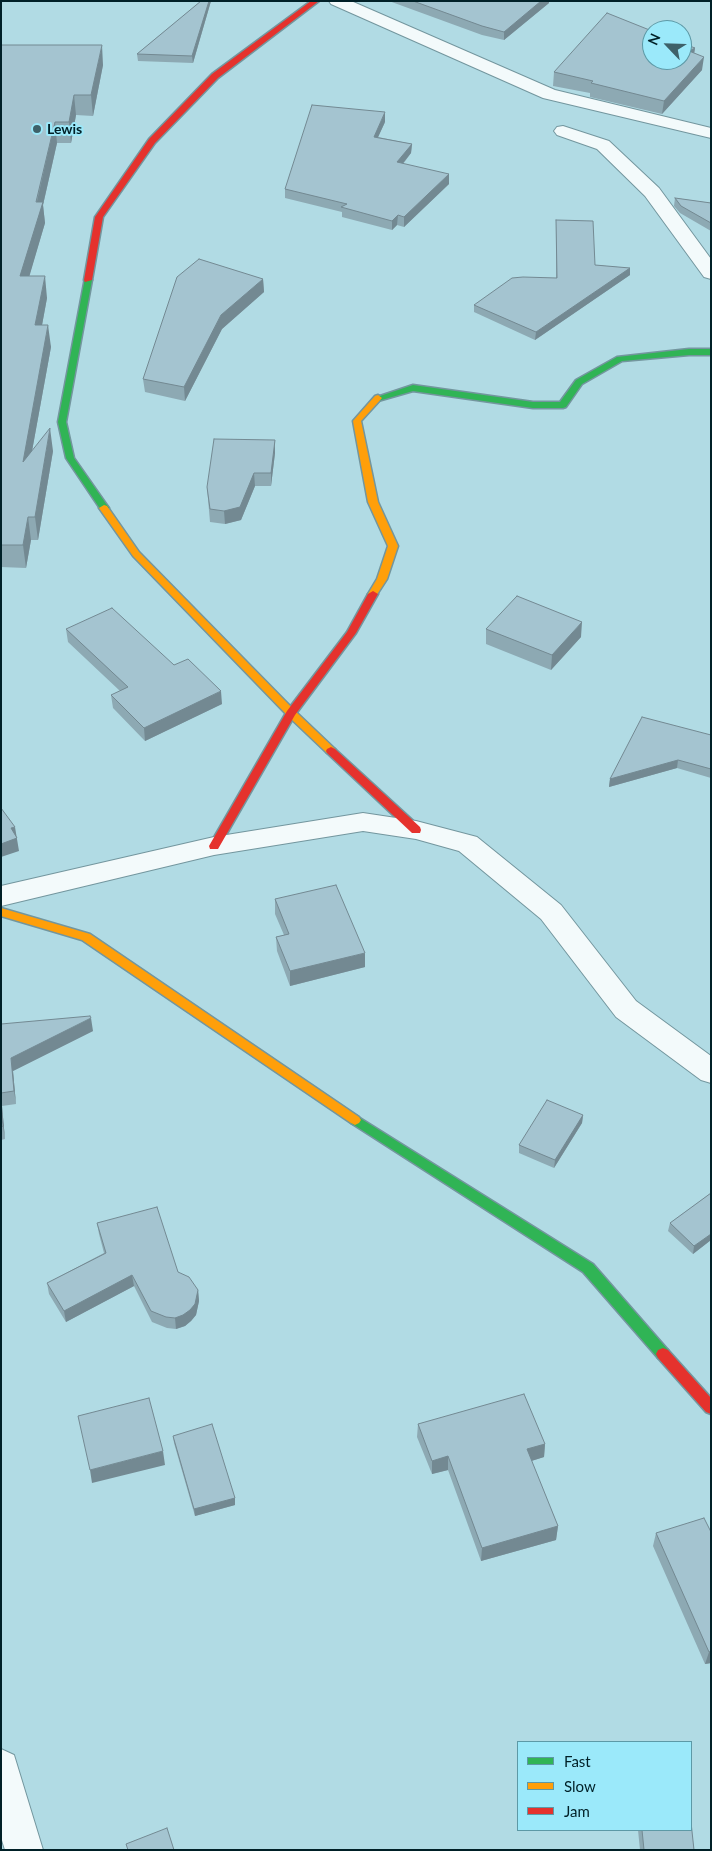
<!DOCTYPE html>
<html>
<head>
<meta charset="utf-8">
<style>
  body { margin:0 }
  #map { position:relative; width:712px; height:1851px; overflow:hidden; background:#b1dbe4; font-family:Lato,sans-serif }
  canvas { display:block }
  .frame { position:absolute; inset:0; border:2px solid #002027; pointer-events:none }
  .legend { position:absolute; left:517px; top:1741px; width:175px; height:90px; box-sizing:border-box; background:#9be9fa; border:1px solid #5d99a6; margin:0; padding:6px 9px; list-style:none; font-size:15px; color:#002027 }
  .legend li { display:flex; align-items:center; gap:10px; height:25px }
  .legend b { width:25px; border:1px solid #5d99a6 }
  .north { position:absolute; left:642px; top:20px; width:50px; height:50px; box-sizing:border-box; background:#9be9fa; border:1px solid #5d99a6; border-radius:50%; rotate:294deg; font-size:14px; font-weight:700; line-height:20px; text-align:center; color:#002027 }
  .north::after { content:''; display:block; margin:auto; width:18px; height:22px; background:#3e6169; clip-path:polygon(50% 0,100% 100%,50% 72%,0 100%) }
</style>
</head>
<body>
<div id="map">
<canvas width="712" height="1851"></canvas>
<div class="frame"></div>
<ul class="legend">
<li><b style="height:6px;background:#30b455"></b>Fast</li>
<li><b style="height:6px;background:#ff9f0a"></b>Slow</li>
<li><b style="height:6px;background:#e5322d"></b>Jam</li>
</ul>
<div class="north">N</div>
</div>
<script>
const ctx = document.querySelector('canvas').getContext('2d');
ctx.lineJoin = 'round';
const toPath = rows => new Path2D(rows.map(r => 'M' + r).join(''));
function stroke(path, color, width, dash) { ctx.strokeStyle = color; ctx.lineWidth = width; ctx.lineCap = dash ? 'butt' : 'round'; ctx.setLineDash(dash || []); ctx.stroke(path); }
function fill(path, color) { ctx.fillStyle = color; ctx.fill(path, 'evenodd'); }
function write(font, color, halo, rows, align = 'center') {
  ctx.font = font + ' Lato,sans-serif'; ctx.lineWidth = 4; ctx.setLineDash([]); ctx.textBaseline = 'middle'; ctx.strokeStyle = halo; ctx.fillStyle = color; for (const [text, x, y, turn = 0] of rows) {
    ctx.save(); ctx.translate(x, y); ctx.rotate((+turn || 0) * Math.PI / 180); ctx.textAlign = isNaN(turn) ? turn : align; if (halo) ctx.strokeText(text, 0, 0); ctx.fillText(text, 0, 0); ctx.restore();
  }
}
const street = toPath([
  [329,1,351,1,555,90,711,128,711,138,543,98,331,4,329,1],
  [563,126,609,141,659,188,711,259,711,279,704,277,645,196,597,149,557,135,554,131,557,127,563,126],
  [363,813,416,821,477,837,561,905,636,1001,711,1056,711,1083,701,1080,616,1017,541,919,459,851,416,839,363,831,214,855,1,906,1,886,214,837,363,813],
  [1,1749,14,1755,43,1850,5,1850,1,1837,1,1749]
]);
const fast = toPath([
  [85,278,92,280,66,422,74,458,109,508,104,511,101,510,66,458,58,422,85,278],
  [689,349,711,349,711,355,689,355,622,361,582,384,566,407,563,408,533,408,413,391,378,401,374,398,413,385,533,402,560,402,576,380,617,357,689,349],
  [355,1115,593,1264,668,1350,670,1354,668,1358,663,1360,658,1358,583,1272,351,1123,349,1120,351,1117,355,1115]
]);
const slow = toPath([
  [378,395,382,398,361,421,378,502,398,546,387,579,376,596,373,597,368,594,377,579,388,546,368,502,353,421,375,396,378,395],
  [104,505,107,506,139,552,295,711,335,749,336,751,335,753,327,753,287,715,133,556,99,508,104,505],
  [1,908,90,934,359,1117,361,1120,359,1123,355,1125,351,1123,82,940,1,916,1,908]
]);
const jam = toPath([
  [311,1,319,1,218,78,155,143,103,217,92,280,85,282,84,280,95,217,149,139,212,74,311,1],
  [373,591,378,594,356,633,295,715,218,849,210,849,209,846,287,711,347,632,368,594,373,591],
  [331,747,335,749,420,827,421,830,420,833,412,833,327,753,326,751,327,749,331,747],
  [663,1348,668,1350,711,1398,711,1414,706,1412,658,1358,656,1354,658,1350,663,1348]
]);
stroke(street, '#73969e', 2);
stroke(fast, '#73969e', 3);
stroke(slow, '#73969e', 3);
stroke(jam, '#73969e', 3);
fill(street, '#f3fafb');
fill(fast, '#30b455');
fill(slow, '#ff9f0a');
fill(jam, '#e5322d');
fill(toPath([
  [201,1,211,1,193,63,138,61,137,54],
  [389,1,549,1,549,3,504,40,482,35],
  [1,45,103,65,93,116,76,115,71,143,57,143,43,205,45,223,29,276,47,298,42,325,51,347,32,451,53,451,38,540,31,540,26,568,1,567],
  [695,48,694,53,702,70,662,114,590,97,590,93,553,86,554,72],
  [385,122,378,137,412,144,411,153,403,164,449,184,404,227,397,225,392,230,342,217,342,212,285,198,285,189],
  [675,198,711,203,711,231,680,213,674,206],
  [556,220,595,265,630,268,630,275,535,340,474,312,474,305,556,278],
  [263,279,264,292,222,329,185,401,145,392,143,379],
  [275,440,275,453,271,486,255,486,241,520,225,524,210,522,207,487],
  [66,629,174,665,222,704,145,741,113,708,111,695,120,691,68,642],
  [486,629,581,637,551,670,486,644],
  [711,735,711,778,677,768,609,787,610,779],
  [275,899,365,967,290,986,277,951,276,937,284,935,275,914],
  [1,1024,93,1031,13,1071,16,1104,2,1106,5,1139,1,1140],
  [583,1115,582,1123,554,1168,519,1153,519,1145],
  [711,1193,711,1240,693,1254,668,1231,670,1223],
  [97,1223,178,1272,198,1290,199,1301,196,1315,191,1321,185,1326,176,1329,167,1328,152,1322,134,1286,66,1322,49,1294,47,1283,104,1253,99,1234],
  [418,1424,545,1444,544,1457,531,1461,558,1526,556,1540,481,1561,448,1470,432,1474,417,1437],
  [173,1436,235,1498,235,1505,195,1516,174,1443],
  [711,1532,711,1663,705,1664,653,1546,656,1533],
  [638,1830,691,1830,694,1850,640,1850]
]), '#8da9b3');
fill(toPath([
  [209,1,211,1,193,63,192,56],
  [541,1,549,1,549,3,504,40,504,32],
  [102,45,103,65,93,116,91,95],
  [695,48,693,61,689,51],
  [704,57,702,70,662,114,664,101],
  [74,95,76,115,71,143,69,122],
  [385,112,385,122,374,146,374,137],
  [55,122,57,143,43,205,45,223,23,298,20,276],
  [412,144,411,153,396,172,397,162],
  [449,174,449,184,404,227,404,217],
  [398,215,397,225,392,230,392,221],
  [630,268,630,275,535,340,536,332],
  [45,276,47,298,38,347,35,325],
  [263,279,264,292,222,329,185,401,184,387,221,315],
  [48,325,51,347,26,484,23,462],
  [50,428,53,451,38,540,35,517],
  [275,440,275,453,271,486,271,473],
  [254,473,255,486,241,520,225,524,224,511],
  [28,517,31,540,26,568,23,545],
  [582,622,581,637,551,670,552,655],
  [221,691,222,704,145,741,144,728],
  [678,760,677,768,609,787,610,779],
  [15,827,19,851,1,857,1,844,11,828],
  [365,953,365,967,290,986,290,971],
  [91,1018,93,1031,13,1071,16,1104,14,1091,11,1058],
  [1,1100,2,1106,5,1139,3,1126],
  [583,1115,582,1123,554,1168,555,1160],
  [711,1234,711,1240,693,1254,694,1246],
  [132,1275,134,1286,66,1322,64,1311],
  [198,1290,199,1301,196,1315,191,1321,185,1326,176,1329,175,1318],
  [545,1444,544,1457,525,1463,527,1449],
  [163,1451,165,1465,92,1483,90,1470],
  [448,1456,448,1470,432,1474,432,1461],
  [235,1498,235,1505,195,1516,194,1509],
  [558,1526,556,1540,481,1561,482,1548],
  [711,1651,711,1663,705,1664,709,1652]
]), '#738992');
const building = toPath([
  [201,1,209,1,192,56,137,54,201,1],
  [413,1,541,1,504,32,482,26,413,1],
  [607,13,652,31,652,60,682,60,682,43,695,48,689,51,704,57,664,101,591,83,593,81,554,72,607,13],
  [1,45,102,45,91,95,74,95,69,122,55,122,36,202,43,202,20,276,45,276,35,325,48,325,23,462,50,428,35,517,28,517,23,545,1,545,1,45],
  [312,105,385,112,374,137,412,144,397,162,449,174,404,217,398,215,392,221,341,207,347,204,285,189,312,105],
  [675,198,711,203,711,223,681,206,675,198],
  [556,220,593,221,595,265,630,268,536,332,474,305,512,278,523,277,557,278,556,220],
  [199,259,263,279,221,315,184,387,143,379,177,277,199,259],
  [214,439,275,440,271,473,254,473,240,507,224,511,210,509,207,487,214,439],
  [517,596,582,622,552,655,486,629,517,596],
  [112,608,174,665,188,659,221,691,144,728,111,695,128,687,66,629,112,608],
  [642,717,711,735,711,769,678,760,610,779,642,717],
  [1,808,15,827,11,828,17,838,1,844,1,808],
  [336,885,365,953,290,971,276,937,289,934,275,899,336,885],
  [90,1016,91,1018,11,1058,14,1091,1,1093,1,1024,90,1016],
  [547,1100,583,1115,555,1160,519,1145,547,1100],
  [1,1110,3,1126,1,1127,1,1110],
  [711,1193,711,1234,694,1246,670,1223,711,1193],
  [157,1207,178,1272,189,1277,198,1290,195,1304,190,1310,183,1315,175,1318,166,1317,151,1311,132,1275,64,1311,47,1283,106,1253,97,1223,157,1207],
  [524,1394,545,1444,527,1449,558,1526,482,1548,448,1456,432,1461,418,1424,524,1394],
  [149,1398,163,1451,90,1470,78,1416,149,1398],
  [212,1424,235,1498,194,1509,173,1436,212,1424],
  [704,1518,711,1532,711,1651,709,1652,656,1533,704,1518],
  [691,1822,694,1850,644,1850,642,1830,691,1830,691,1822],
  [167,1828,174,1850,128,1850,126,1844,167,1828]
]);
fill(building, '#a4c4d0');
stroke(building, '#738992', 1);
for (const [x, y, r, color] of [
  [37,129,5,"#3e6169"]
]) { const dot = new Path2D(); dot.arc(x, y, r, 0, 2 * Math.PI); ctx.fillStyle = color; ctx.fill(dot); stroke(dot, '#9be9fa', 2); }
write('bold 14px', '#002027', '#9be9fa', [
  ["Lewis",47,129]
], 'left');
</script>
</body>
</html>
